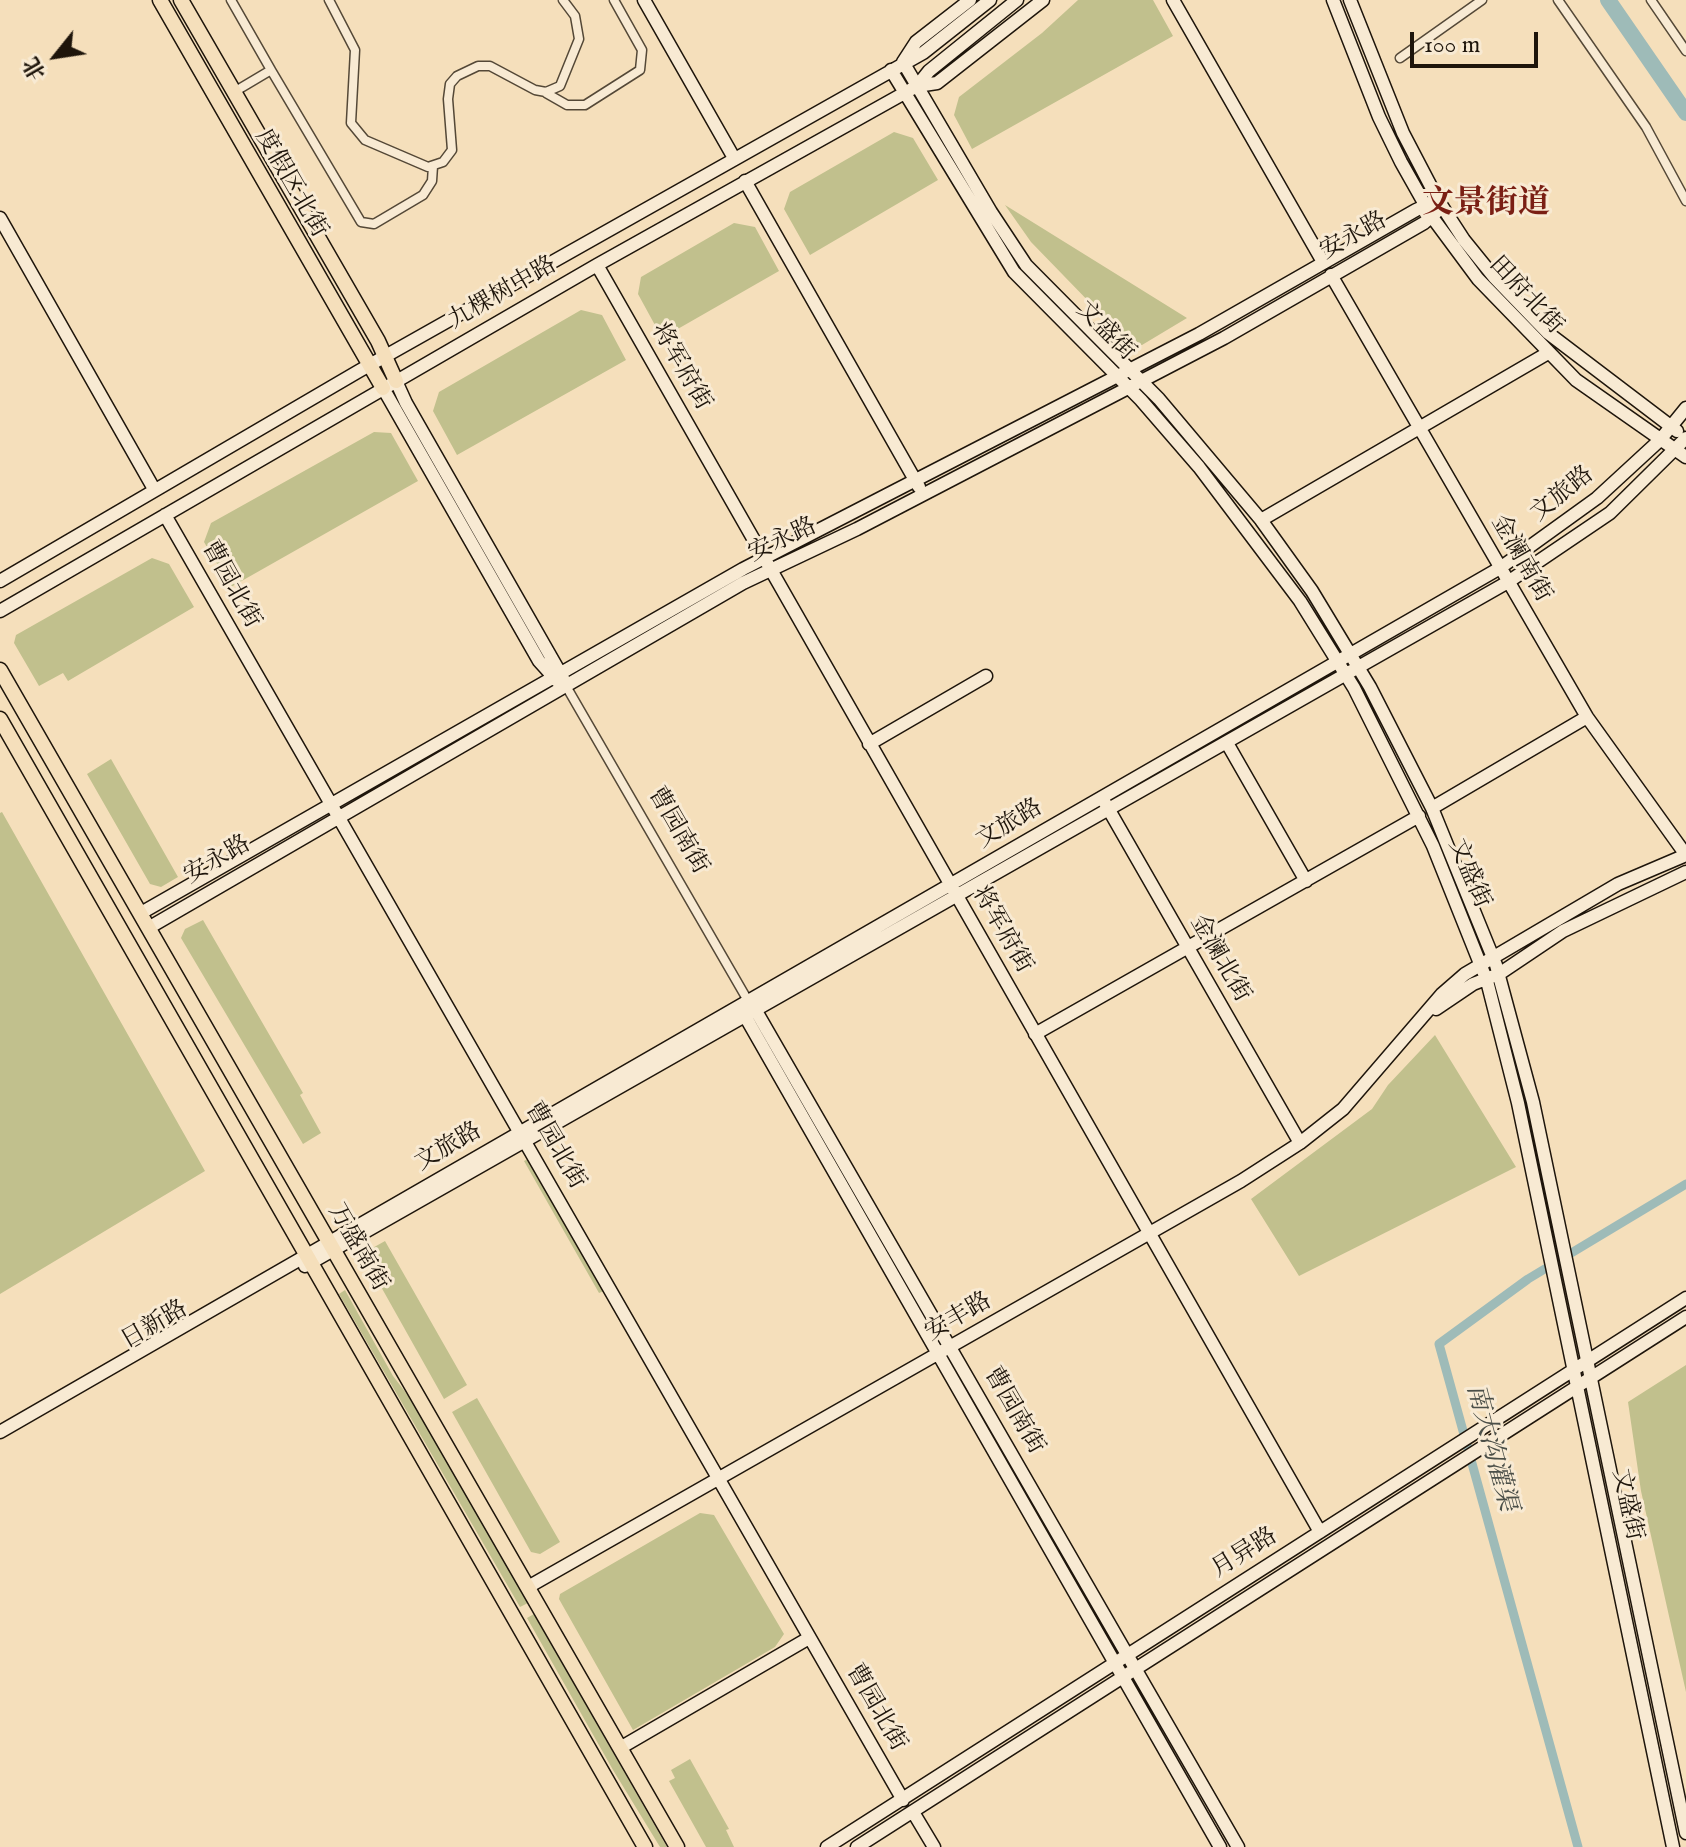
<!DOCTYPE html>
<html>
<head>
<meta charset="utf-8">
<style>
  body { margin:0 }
  #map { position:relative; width:1686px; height:1847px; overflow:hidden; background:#f5dfbb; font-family:"IM FELL English","Noto Serif SC",serif }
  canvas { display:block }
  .north { position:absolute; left:16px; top:16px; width:80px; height:80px; -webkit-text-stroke:6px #f8ead3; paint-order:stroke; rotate:240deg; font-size:22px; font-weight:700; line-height:32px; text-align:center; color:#1e150b }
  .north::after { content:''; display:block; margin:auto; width:28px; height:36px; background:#1e150b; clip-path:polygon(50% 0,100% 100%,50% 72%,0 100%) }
  .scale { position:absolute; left:1410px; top:32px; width:128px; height:36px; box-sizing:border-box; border:4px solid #1e150b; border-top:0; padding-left:10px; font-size:24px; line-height:28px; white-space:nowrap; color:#1e150b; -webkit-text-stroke:6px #f8ead3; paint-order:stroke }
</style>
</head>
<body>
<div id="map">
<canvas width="1686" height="1847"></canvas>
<div class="north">北</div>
<div class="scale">100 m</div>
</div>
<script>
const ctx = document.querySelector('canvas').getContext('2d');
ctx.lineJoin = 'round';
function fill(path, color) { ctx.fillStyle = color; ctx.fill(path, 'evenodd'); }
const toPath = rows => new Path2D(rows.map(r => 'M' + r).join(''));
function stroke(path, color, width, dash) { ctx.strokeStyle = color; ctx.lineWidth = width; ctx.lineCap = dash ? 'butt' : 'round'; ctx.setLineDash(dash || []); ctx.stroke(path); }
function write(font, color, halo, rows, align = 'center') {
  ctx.font = font + ' "IM FELL English","Noto Serif SC",serif'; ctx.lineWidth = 6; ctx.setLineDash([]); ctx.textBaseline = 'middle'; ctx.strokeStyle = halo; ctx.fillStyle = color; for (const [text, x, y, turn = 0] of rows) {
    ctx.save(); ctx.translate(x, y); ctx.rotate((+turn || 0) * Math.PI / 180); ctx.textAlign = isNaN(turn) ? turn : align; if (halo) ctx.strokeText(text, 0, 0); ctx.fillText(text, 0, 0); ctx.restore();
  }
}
fill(toPath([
  [1078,0,1153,0,1173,36,972,149,954,115,959,97,1042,33],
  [894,132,913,138,938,180,810,255,784,209,790,192],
  [1005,205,1187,318,1142,345,1129,343,1031,242],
  [734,223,755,227,779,271,662,338,638,294,641,277],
  [581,310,602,315,626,360,457,455,433,411,439,392],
  [374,432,391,433,418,481,231,587,204,542,211,523],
  [152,558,169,564,194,607,68,681,63,673,39,686,14,643,16,635],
  [111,759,178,877,161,887,150,884,87,774],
  [2,812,205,1171,0,1294,0,813],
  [203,920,303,1093,300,1095,321,1133,303,1144,181,938,185,929],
  [1435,1035,1516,1167,1299,1276,1251,1199,1372,1109,1388,1085],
  [528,1159,604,1291,599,1293,524,1161],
  [385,1241,467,1385,444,1399,366,1260,369,1250],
  [345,1290,393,1376,410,1398,528,1603,520,1607,339,1294],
  [1686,1365,1686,1692,1641,1491,1628,1402],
  [477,1398,560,1542,540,1554,531,1552,452,1412],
  [700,1513,714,1515,784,1634,775,1647,633,1730,559,1599,560,1594],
  [534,1614,667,1847,660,1847,613,1770,527,1618],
  [690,1759,729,1829,726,1830,734,1847,706,1847,669,1781,675,1778,671,1770]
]), '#c1c08d');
stroke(toPath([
  [1578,1847,1439,1344,1528,1279,1686,1184]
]), '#9ebbb8', 9);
stroke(toPath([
  [1608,0,1686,113]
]), '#9ebbb8', 16);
const street = toPath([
  [231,0,271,70,234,92],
  [329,0,355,50,351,123,365,140,428,167,443,162,452,150,448,99,450,84,457,76,478,66,490,66,535,90,546,92,560,86,579,39,575,16,563,0],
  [1558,0,1646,127,1686,201],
  [1651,0,1686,51],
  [1400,58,1482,0],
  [271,70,361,222,374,224,423,195,432,181,433,166],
  [546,93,567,105,585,105,640,70,642,50,614,0],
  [566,686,747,999]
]);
const secondary = toPath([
  [644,0,734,158],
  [1173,0,1323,262],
  [1333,0,1379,117,1401,162,1432,217,1478,279,1576,380,1686,457],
  [1350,0,1403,133,1438,200,1464,240,1494,277,1548,333,1677,431],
  [903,62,991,212,1026,265,1159,399,1261,520,1312,591,1370,687,1432,808,1496,965,1533,1102,1686,1833],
  [903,62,916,42,970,0],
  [891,70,1014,272,1141,400,1199,467,1300,601,1354,688,1433,846,1487,981,1518,1103,1673,1847],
  [917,86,937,83,1043,0],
  [745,181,919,487],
  [0,218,154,489],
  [597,265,1320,1532],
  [396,381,406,403,563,678],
  [383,388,539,661,557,681],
  [165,515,903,1800],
  [1261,520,1548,353],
  [0,581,359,371,923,53,990,0],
  [0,611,597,265,917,86,929,71,1017,0],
  [1227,743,1306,881],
  [869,744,986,676],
  [1105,803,1300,1143],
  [1432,808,1587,717],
  [141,913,743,569,1199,334,1416,210,1438,200],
  [150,927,743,583,857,529,1224,338,1424,223,1442,207],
  [752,1004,1238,1847],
  [1436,1009,1473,984,1499,974,1563,931,1686,872],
  [746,1010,745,1016,1220,1847],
  [1035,1034,1419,816],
  [305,1266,1508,582,1610,513,1686,438],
  [0,1432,1500,568,1597,498,1660,440,1686,408],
  [528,1587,1241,1181,1300,1143,1343,1109,1442,994,1465,974,1618,884,1686,855,1587,717,1331,275],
  [620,1748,809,1638],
  [913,1812,934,1847],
  [827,1847,1686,1298],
  [857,1847,1686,1317]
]);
const primary = toPath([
  [160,0,383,388],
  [181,0,378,341,396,381],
  [0,670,677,1847],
  [0,719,645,1847]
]);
stroke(street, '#544837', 11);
stroke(secondary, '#1e150b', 15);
stroke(primary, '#1e150b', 17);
stroke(street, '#f8ead3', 8);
stroke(secondary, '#f8ead3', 12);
stroke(primary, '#f5dfbb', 14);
write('24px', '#1e150b', '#f8ead3', [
  ["度假区北街",290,184,60],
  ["安永路",1354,237,-29],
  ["九棵树中路",503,294,-30],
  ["田府北街",1525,296,47],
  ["文盛街",1105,332,45],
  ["将军府街",680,367,60],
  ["文旅路",1563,495,-39],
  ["安永路",783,541,-25],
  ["金澜南街",1520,559,60],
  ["曹园北街",230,585,61],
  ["文旅路",1010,825,-31],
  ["曹园南街",677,831,60],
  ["安永路",218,861,-30],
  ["文盛街",1468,874,67],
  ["将军府街",1001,930,60],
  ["金澜北街",1219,959,60],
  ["曹园北街",554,1146,60],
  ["文旅路",449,1148,-30],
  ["万盛南街",357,1248,60],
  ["安丰路",959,1318,-30],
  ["日新路",155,1326,-30],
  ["曹园南街",1013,1411,60],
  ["文盛街",1626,1505,78],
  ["月异路",1245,1554,-32],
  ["曹园北街",875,1708,60]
]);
write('italic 26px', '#4b4f48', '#f8ead3', [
  ["南大沟灌渠",1490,1448,75]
]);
write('bold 32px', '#7a1f14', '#f8ead3', [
  ["文景街道",1486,205]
]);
</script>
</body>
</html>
